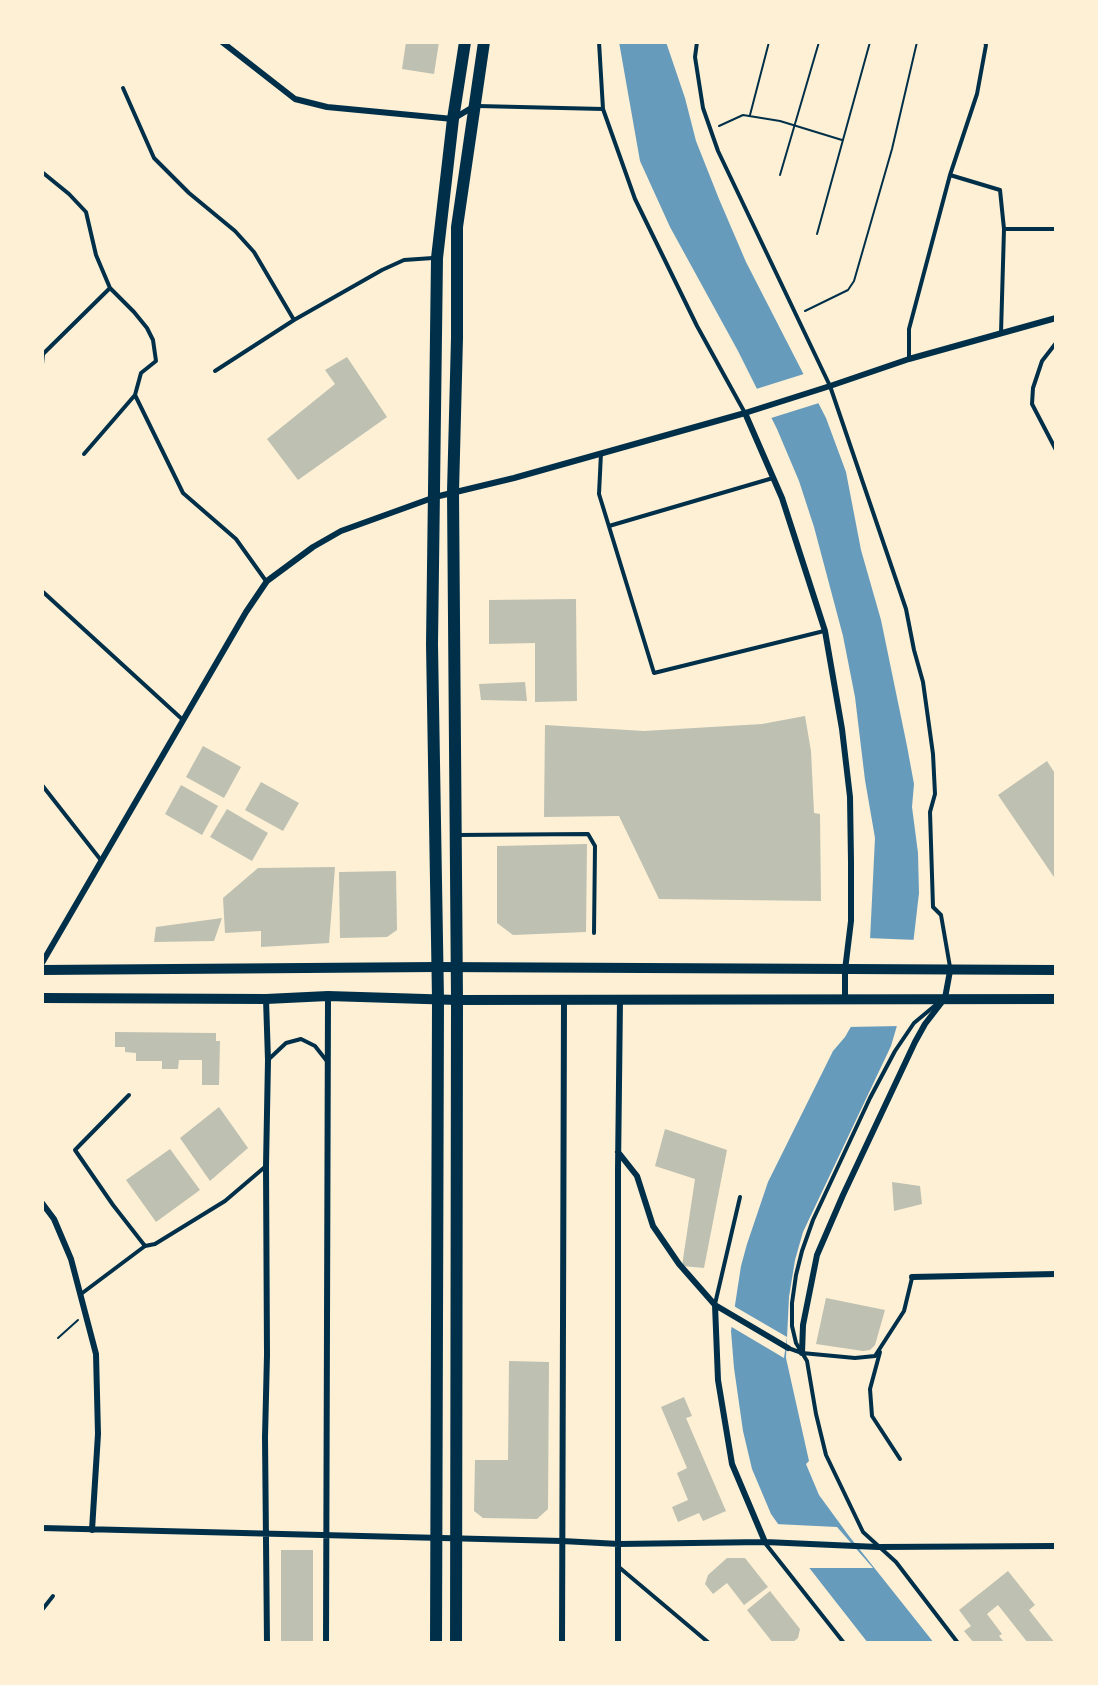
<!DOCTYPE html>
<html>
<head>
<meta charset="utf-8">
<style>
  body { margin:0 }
  #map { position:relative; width:1098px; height:1685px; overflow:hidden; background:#fdf0d5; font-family:"Noto Sans",sans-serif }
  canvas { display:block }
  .frame { position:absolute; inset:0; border:44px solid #fdf0d5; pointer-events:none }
</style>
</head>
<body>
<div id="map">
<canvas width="1098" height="1685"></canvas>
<div class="frame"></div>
</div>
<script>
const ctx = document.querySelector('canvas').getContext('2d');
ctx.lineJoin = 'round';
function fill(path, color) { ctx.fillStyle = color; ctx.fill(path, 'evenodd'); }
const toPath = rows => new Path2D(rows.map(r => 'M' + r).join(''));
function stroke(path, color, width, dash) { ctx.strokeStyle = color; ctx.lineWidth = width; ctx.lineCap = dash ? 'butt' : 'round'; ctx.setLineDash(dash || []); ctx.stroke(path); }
fill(toPath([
  [619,42,666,42,685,98,696,141,719,199,746,262,826,418,846,472,861,550,881,620,907,746,914,784,912,807,918,853,919,893,908,988,891,1046,803,1232,795,1260,789,1297,786,1358,809,1461,806,1464,819,1495,849,1536,934,1643,868,1643,807,1565,771,1514,752,1469,743,1431,734,1368,731,1331,741,1266,747,1244,768,1182,833,1051,845,1037,865,1002,870,940,875,838,865,780,855,697,843,636,814,527,799,481,777,429,738,351,670,227,640,161]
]), '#669bbc');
fill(toPath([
  [807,373,819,403,768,419,753,390],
  [867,938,917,940,911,988,900,1026,847,1027,862,1001],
  [732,1305,787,1337,784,1358,730,1326],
  [775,1524,837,1527,873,1568,805,1568]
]), '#fdf0d5');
fill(toPath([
  [406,42,439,42,434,74,402,69],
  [347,357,387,417,298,480,267,439,335,384,325,370],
  [576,599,577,701,535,702,535,643,489,644,489,600],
  [525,682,527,701,481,700,479,684],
  [805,716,811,751,814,813,820,814,821,901,659,899,619,816,544,817,545,725,644,731,762,724],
  [203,746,241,767,224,798,186,777],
  [1047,761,1056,775,1056,880,998,795],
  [261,782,299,803,283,831,245,810],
  [181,785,218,806,202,835,165,814],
  [227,809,268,833,252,861,210,837],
  [587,844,586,932,513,935,497,923,497,846],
  [335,867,329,943,261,947,261,931,225,933,223,898,258,868],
  [396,871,397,930,387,937,340,938,339,872],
  [222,918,214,941,154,942,156,927],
  [115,1032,216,1033,216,1041,220,1041,219,1085,202,1085,202,1060,179,1060,178,1069,162,1069,162,1061,136,1061,136,1053,125,1052,125,1047,115,1047],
  [219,1107,248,1148,210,1181,180,1138],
  [665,1129,727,1150,704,1268,682,1266,695,1179,655,1166],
  [170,1149,200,1190,156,1222,126,1180],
  [892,1182,920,1186,922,1204,894,1211],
  [826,1298,885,1310,875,1345,870,1350,863,1351,816,1344],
  [509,1361,549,1362,548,1509,537,1519,483,1518,474,1511,475,1460,508,1460],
  [684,1397,692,1416,686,1418,726,1511,703,1521,699,1513,678,1522,672,1507,688,1500,677,1473,687,1468,661,1407],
  [281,1550,313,1550,313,1643,281,1643],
  [727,1558,745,1558,768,1587,744,1605,727,1583,713,1594,705,1584,708,1575],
  [1008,1571,1035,1605,1029,1610,1055,1643,1028,1643,998,1605,987,1614,1002,1634,999,1636,1005,1643,974,1643,964,1631,971,1626,959,1610],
  [770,1591,800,1629,798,1638,792,1643,773,1643,747,1610]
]), '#bec0b2');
stroke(toPath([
  [750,115,769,42],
  [719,126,743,115,780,121,842,140],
  [780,175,819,42],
  [817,234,870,42],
  [805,311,848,290,854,281,892,149,917,42],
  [58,1338,78,1320]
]), '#003049', 2);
stroke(toPath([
  [599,42,603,109,635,199,697,326,745,413],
  [697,42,695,57,703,108,718,151,830,386,906,609,914,650,923,682,933,754,935,794,930,812,933,907,941,915,950,967],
  [123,88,154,158,189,193,235,231,254,252,294,320],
  [478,106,603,109],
  [42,172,69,194,86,212,96,255,110,288,134,312,147,328,153,340,156,361,141,373,135,395,183,493,236,539,266,581],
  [950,175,1000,190,1004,229,1001,333],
  [1004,229,1056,229],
  [1056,343,1042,361,1033,388,1032,404,1056,450],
  [909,359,909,329,950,175,977,94,986,45,985,42],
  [42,364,43,354,110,288],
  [215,371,294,320,382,270,404,260,433,258],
  [601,453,599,494,654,673,824,631],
  [84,454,135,395],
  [609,526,773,478],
  [42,591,183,720],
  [42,785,100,859],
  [457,835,588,834,595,846,594,933],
  [938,1003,914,1023,895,1051,870,1098,813,1220,802,1251,796,1275,792,1303,792,1326,796,1343,807,1361,816,1414,826,1455,863,1532,896,1562,958,1643],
  [269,1059,286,1043,301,1039,315,1046,326,1060],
  [145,1246,155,1244,225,1201,266,1166],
  [81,1294,145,1246,113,1205,75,1150,129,1095],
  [715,1304,740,1197],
  [788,1348,802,1353,855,1358,875,1356,904,1311,912,1278],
  [880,1352,870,1389,872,1416,900,1459],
  [765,1543,844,1643],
  [620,1568,709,1643],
  [42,1610,53,1596]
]), '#003049', 4);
stroke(toPath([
  [222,42,295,99,327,107,453,119,473,107],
  [745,413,782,498,825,631,842,729,850,797,851,861,851,921,845,970,845,998],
  [42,963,246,612,267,581,313,547,341,531,435,497,514,478,745,413,830,386,909,359,1056,318],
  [266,999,268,1060,266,1166,267,1355,265,1437,267,1643],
  [618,1152,637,1176,653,1226,679,1264,715,1305,788,1348],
  [42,1203,54,1219,71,1259,96,1354,98,1434,92,1530],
  [912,1277,1056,1274],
  [715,1305,718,1380,732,1464,765,1542],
  [802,1353,803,1325,817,1255,843,1195,915,1042,925,1024,945,998,950,971],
  [42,1528,562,1541,619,1544,765,1542,878,1547,1056,1546],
  [326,1643,328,996],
  [562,1643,564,999],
  [618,1643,618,1169,620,999]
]), '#003049', 6);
stroke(toPath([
  [42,970,437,967,1056,970],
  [42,998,266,999,328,996,457,1000,1056,999]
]), '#003049', 10);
stroke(toPath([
  [436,1643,438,999,432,644,437,258,453,119,465,42],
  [456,1643,457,1000,453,492,457,338,457,227,484,42]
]), '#003049', 12);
</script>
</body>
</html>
